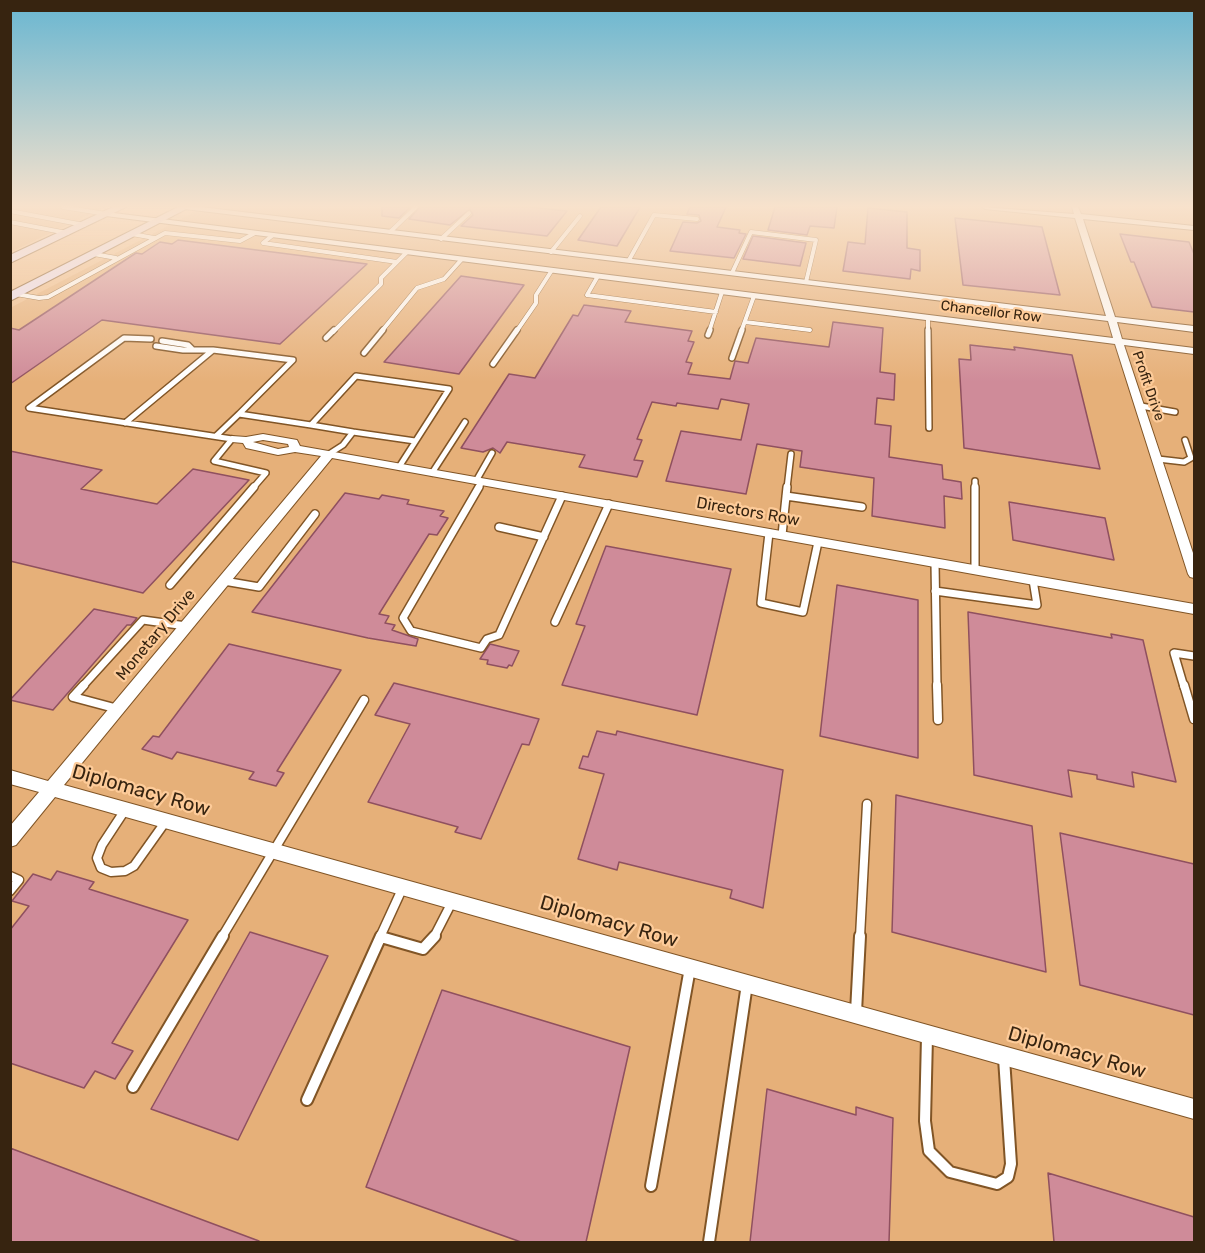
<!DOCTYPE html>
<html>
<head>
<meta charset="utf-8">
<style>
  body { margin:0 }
  #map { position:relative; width:1205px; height:1253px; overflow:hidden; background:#efbe8d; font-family:Rubik,sans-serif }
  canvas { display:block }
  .frame { position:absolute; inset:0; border:12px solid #372410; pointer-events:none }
</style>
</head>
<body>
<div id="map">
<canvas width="1205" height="1253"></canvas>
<div class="frame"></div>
</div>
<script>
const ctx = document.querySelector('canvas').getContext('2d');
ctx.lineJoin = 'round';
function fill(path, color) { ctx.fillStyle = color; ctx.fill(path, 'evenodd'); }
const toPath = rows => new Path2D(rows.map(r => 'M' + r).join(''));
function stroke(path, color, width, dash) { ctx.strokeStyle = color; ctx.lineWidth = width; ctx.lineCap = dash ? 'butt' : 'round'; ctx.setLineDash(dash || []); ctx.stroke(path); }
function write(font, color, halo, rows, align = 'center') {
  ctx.font = font + ' Rubik,sans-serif'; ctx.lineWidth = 4.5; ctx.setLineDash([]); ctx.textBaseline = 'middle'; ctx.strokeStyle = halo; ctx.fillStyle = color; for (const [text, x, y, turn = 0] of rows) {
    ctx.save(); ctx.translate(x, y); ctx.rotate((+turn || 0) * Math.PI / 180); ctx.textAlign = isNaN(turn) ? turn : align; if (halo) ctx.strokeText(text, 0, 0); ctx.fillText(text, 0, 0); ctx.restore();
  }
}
fill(toPath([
  [11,207,105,207,11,252],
  [204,207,1194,207,1194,1242,11,1242,10,308]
]), '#e6b079');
const building = toPath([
  [382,207,410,207,399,218,382,216,382,207],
  [420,207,529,207,567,211,547,236,461,226,473,215,470,209,450,225,409,219,420,207],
  [601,207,640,207,617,246,578,240,601,207],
  [690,207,726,207,717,227,740,230,739,233,746,234,734,258,670,251,683,222,697,223,701,221,699,215,687,214,690,207],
  [775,207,837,207,834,228,810,226,807,235,768,230,775,207],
  [868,208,907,212,907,248,920,250,920,271,911,269,910,279,843,271,848,242,865,244,868,208],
  [955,218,1042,227,1060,295,963,285,955,218],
  [1120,234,1189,242,1194,254,1194,312,1152,307,1134,262,1131,262,1120,234],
  [753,236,806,243,800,266,743,259,753,236],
  [178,240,367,264,280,344,102,320,10,384,10,328,19,330,136,253,142,254,160,242,172,244,178,240],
  [461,276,524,285,459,374,384,362,461,276],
  [584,305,631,311,625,322,692,331,688,341,694,342,686,362,692,363,688,374,730,379,735,361,748,363,756,338,829,347,833,322,883,328,880,372,895,374,894,400,877,398,875,424,891,426,889,457,942,465,943,479,961,482,962,499,944,496,945,528,872,516,874,478,800,467,802,451,757,444,746,494,666,481,681,431,741,440,749,404,721,399,718,409,677,403,676,406,652,402,637,439,642,440,634,460,643,461,637,477,579,467,585,455,507,442,500,453,493,448,483,452,461,448,509,374,535,378,573,315,578,316,584,305],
  [970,345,1015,350,1014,347,1072,355,1100,469,964,448,959,359,971,360,970,345],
  [10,451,102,470,81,489,157,504,193,469,249,480,143,593,10,561,10,451],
  [345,493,379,499,382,495,409,500,407,504,444,511,440,516,448,518,437,535,429,534,379,614,389,616,385,623,395,625,392,630,418,639,416,646,368,638,252,612,345,493],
  [1009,502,1105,518,1114,560,1013,540,1009,502],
  [606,546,731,569,697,715,562,685,585,626,576,624,606,546],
  [837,585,918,600,918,758,820,736,837,585],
  [94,609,137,618,131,625,127,625,53,710,10,700,94,609],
  [968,612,1112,638,1111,634,1143,640,1176,782,1132,772,1134,787,1097,779,1097,775,1068,770,1072,797,974,775,968,612],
  [229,644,341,670,277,771,284,773,276,786,249,779,254,772,177,752,172,759,142,749,153,736,159,737,229,644],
  [490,644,519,651,512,666,509,665,507,668,487,664,488,660,480,659,490,644],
  [394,683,539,719,529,745,522,744,481,839,455,832,458,827,368,802,410,724,375,715,394,683],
  [597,731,616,735,617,731,783,770,763,908,730,898,732,890,619,862,617,870,578,859,604,774,579,768,583,756,588,757,597,731],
  [896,795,1032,826,1046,972,892,932,896,795],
  [1060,833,1194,864,1194,1015,1080,985,1060,833],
  [57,871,94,882,89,889,188,920,112,1043,133,1051,115,1079,95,1071,84,1088,10,1063,10,930,29,906,12,901,33,874,51,880,57,871],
  [250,932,328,956,238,1140,151,1109,250,932],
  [442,990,630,1047,586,1242,521,1242,366,1187,442,990],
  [767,1089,856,1115,856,1107,893,1118,889,1242,750,1242,767,1089],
  [10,1148,259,1241,258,1242,10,1242,10,1148],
  [1048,1173,1194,1217,1194,1242,1054,1242,1048,1173]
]);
fill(building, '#cf8b99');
stroke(building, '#8f505f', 1.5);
const serviceFar4 = toPath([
  [63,207,106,214],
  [10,211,84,225],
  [10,222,67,233],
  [390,232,416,207],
  [132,234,154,238],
  [273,235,263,243,397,262,407,252],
  [441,239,469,213],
  [551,252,580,216],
  [94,254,116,258],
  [629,260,654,215,697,219],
  [732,273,751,232,816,240,806,282],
  [598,276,587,295,716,312],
  [16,294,39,298,48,297,165,233,240,241,255,233],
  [928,317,928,332],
  [745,322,810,330],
  [333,332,381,284,381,278,397,262],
  [381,332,417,288,444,279,462,259],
  [516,332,536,303,536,295,552,270],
  [709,332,722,292],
  [741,332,754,296]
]);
const serviceFar3 = toPath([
  [928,330,929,428],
  [708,335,710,330],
  [326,338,334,330],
  [151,339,124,338,29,408,232,439],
  [162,341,188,345,192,349],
  [213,350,293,360,239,414],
  [364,353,383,330],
  [732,358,742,330],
  [493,364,517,330],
  [1141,406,1175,412],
  [125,423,213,350,183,350,156,346],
  [353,432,415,441],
  [216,436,239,414,311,425],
  [232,439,214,461,266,473,253,488],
  [329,454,343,445,353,432,311,425,356,376,449,389,399,467],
  [1158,459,1184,462,1191,458,1185,440],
  [432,473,465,422],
  [476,481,492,453],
  [975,481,975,488],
  [478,488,482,482],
  [787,488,791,454]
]);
const serviceFar2 = toPath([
  [479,487,403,618,411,631,481,648,487,639,499,635,562,496],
  [975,487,975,570],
  [786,496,862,507],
  [499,527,544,537],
  [769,533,761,603,803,612,818,542],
  [782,535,787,487],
  [935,563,937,687],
  [224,581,259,587,315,514],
  [170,585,254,487],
  [935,591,1037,605,1033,580],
  [555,622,609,504],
  [82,687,143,620,186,626],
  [1184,687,1174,653,1194,656]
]);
const serviceFar1 = toPath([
  [84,685,73,697,118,709],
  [937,685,938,720],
  [1184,685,1194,719],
  [125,810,102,845,97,858,101,868,111,872,125,871,134,866,166,821],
  [10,876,19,880,10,891],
  [222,937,364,700],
  [380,937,403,887],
  [434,937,452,902],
  [860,937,867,804]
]);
const service = toPath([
  [381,937,423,949,435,936],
  [856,1012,860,936],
  [927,1037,925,1121,929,1151,950,1172,997,1184,1008,1177,1011,1164,1004,1058],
  [133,1087,223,936],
  [307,1100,381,936],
  [651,1186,690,968],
  [709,1242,747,984]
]);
const minor = toPath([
  [181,207,201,207,1106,316,1075,218,985,209,982,207,1074,214,1072,207,1078,207,1081,214,1194,226,1194,230,1083,219,1115,317,1194,326,1194,332,1117,322,1122,339,1194,348,1194,354,1124,345,1194,556,1194,578,1190,577,1188,574,1115,344,106,216,102,214,106,212,1113,338,1108,321,185,209,181,207],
  [263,434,297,440,300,446,1194,604,1194,614,332,458,64,785,1194,1099,1194,1119,55,797,16,845,10,847,10,826,39,792,10,784,10,770,48,781,321,456,295,452,278,455,246,448,243,443,232,442,227,439,232,436,246,437,263,434],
  [263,440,288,444,289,447,278,449,253,442,263,440]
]);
const secondary = toPath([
  [113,207,126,207,10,263,10,255,113,207],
  [178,207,190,207,10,301,10,292,178,207]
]);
stroke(serviceFar4, '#815526', 5);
stroke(serviceFar3, '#815526', 8);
stroke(serviceFar2, '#815526', 10);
stroke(serviceFar1, '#815526', 11);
stroke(service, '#815526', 14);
stroke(minor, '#815526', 2);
stroke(secondary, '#815526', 2);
stroke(serviceFar4, '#fff', 4);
stroke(serviceFar3, '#fff', 5);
stroke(serviceFar2, '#fff', 7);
stroke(serviceFar1, '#fff', 8);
stroke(service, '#fff', 10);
fill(minor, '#fff');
fill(secondary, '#ebe0f7');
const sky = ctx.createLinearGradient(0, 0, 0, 382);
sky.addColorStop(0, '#68b6d1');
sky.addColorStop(0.54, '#f8e2cc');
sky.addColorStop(1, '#f8e2cc00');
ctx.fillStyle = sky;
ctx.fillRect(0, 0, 1205, 382);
write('14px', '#372410', '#fdcb99', [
  ["Chancellor Row",991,312,7],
  ["Profit Drive",1148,386,71]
]);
write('16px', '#372410', '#fdcb99', [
  ["Directors Row",748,512,10],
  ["Monetary Drive",156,635,-50]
]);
write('20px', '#372410', '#fdcb99', [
  ["Diplomacy Row",141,791,16],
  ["Diplomacy Row",609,922,16],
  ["Diplomacy Row",1077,1053,16]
]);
</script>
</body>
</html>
